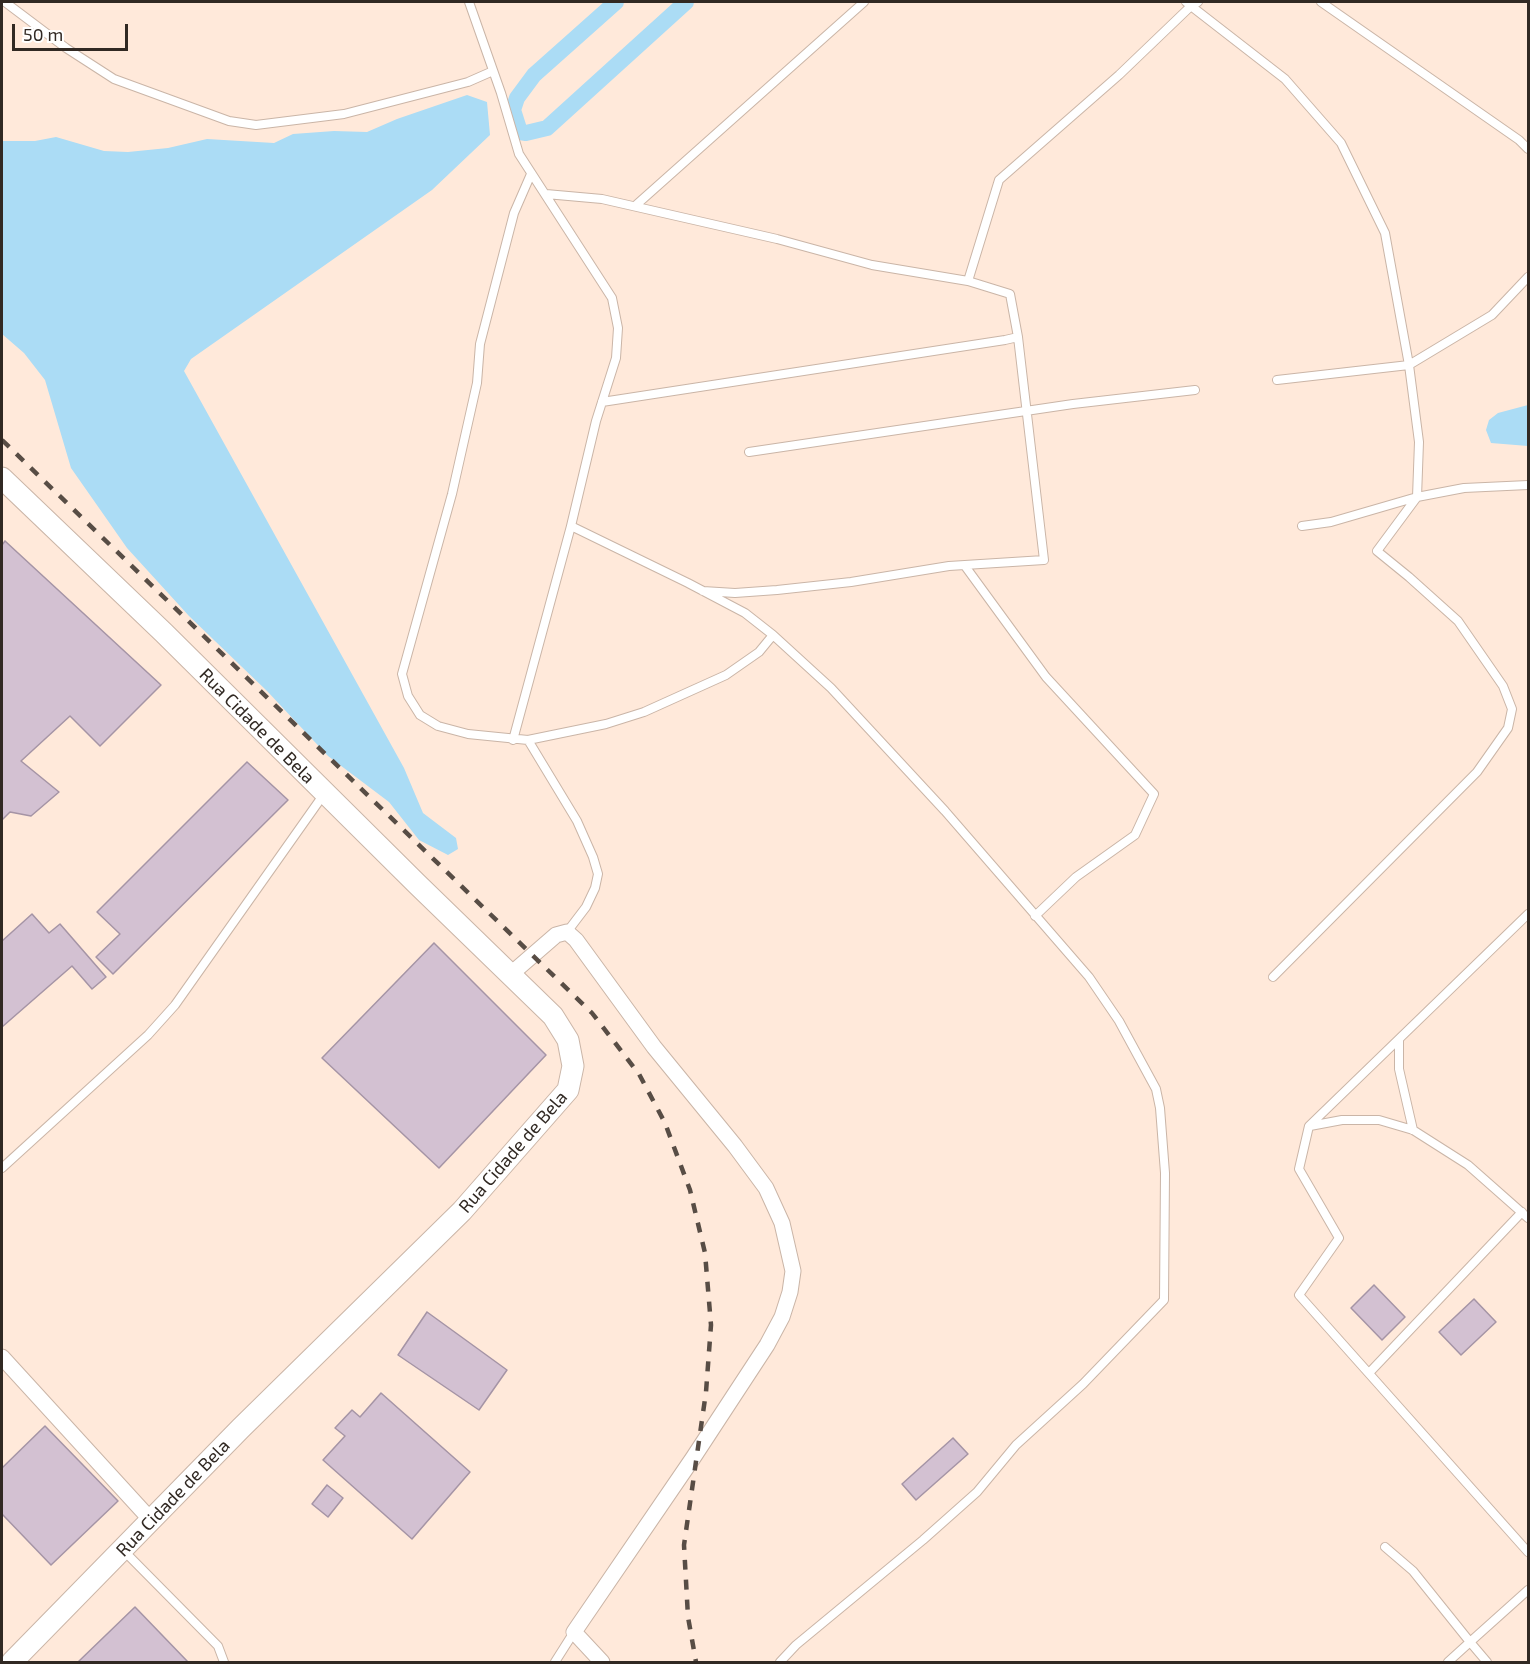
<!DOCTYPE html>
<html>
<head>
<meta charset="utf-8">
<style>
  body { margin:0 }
  #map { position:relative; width:1530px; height:1664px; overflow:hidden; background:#ffe9da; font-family:"Exo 2",sans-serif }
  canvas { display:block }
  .frame { position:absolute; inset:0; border:3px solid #312923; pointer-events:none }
  .scale { position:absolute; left:12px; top:24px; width:116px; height:27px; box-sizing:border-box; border:3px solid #312923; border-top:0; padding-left:8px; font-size:18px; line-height:21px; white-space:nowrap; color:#312923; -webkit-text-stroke:4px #fff; paint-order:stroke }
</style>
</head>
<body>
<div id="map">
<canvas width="1530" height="1664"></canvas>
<div class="frame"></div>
<div class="scale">50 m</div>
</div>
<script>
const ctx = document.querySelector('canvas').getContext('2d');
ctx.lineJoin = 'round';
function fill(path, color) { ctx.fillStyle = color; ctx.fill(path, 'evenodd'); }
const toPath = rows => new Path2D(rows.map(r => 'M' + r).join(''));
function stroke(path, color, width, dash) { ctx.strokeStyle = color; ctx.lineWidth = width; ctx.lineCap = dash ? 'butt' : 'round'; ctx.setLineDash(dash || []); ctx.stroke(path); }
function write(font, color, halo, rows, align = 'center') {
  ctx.font = font + ' "Exo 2",sans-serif'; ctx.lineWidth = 4.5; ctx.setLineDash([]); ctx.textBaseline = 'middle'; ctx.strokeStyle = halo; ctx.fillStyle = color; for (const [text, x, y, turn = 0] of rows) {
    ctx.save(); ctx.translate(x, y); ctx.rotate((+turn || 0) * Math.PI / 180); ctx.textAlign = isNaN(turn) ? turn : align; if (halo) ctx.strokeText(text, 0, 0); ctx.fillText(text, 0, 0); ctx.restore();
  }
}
fill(toPath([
  [467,95,487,102,490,135,432,190,191,359,184,371,404,768,423,813,456,838,458,849,448,855,419,840,389,802,328,756,267,691,189,616,127,548,71,468,45,380,24,353,2,334,2,141,35,141,56,137,104,151,128,152,168,148,207,139,274,143,293,134,334,131,367,132,397,119],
  [1528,405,1528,446,1491,443,1486,430,1489,420,1498,413]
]), '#abdcf5');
stroke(toPath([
  [616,2,534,75,517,98,513,110,520,132,526,133,547,128,686,2]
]), '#abdcf5', 16);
const building = toPath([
  [5,541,161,685,100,746,70,716,21,761,59,792,31,816,10,812,2,820,2,545,5,541],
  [247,762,288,800,113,974,96,957,120,934,97,912,247,762],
  [32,914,49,933,60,924,106,977,92,989,72,966,2,1027,2,941,32,914],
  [434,943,546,1055,439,1168,322,1058,434,943],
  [1374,1285,1405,1317,1382,1340,1351,1308,1374,1285],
  [1474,1299,1496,1322,1461,1355,1439,1332,1474,1299],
  [427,1312,507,1370,479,1410,398,1355,427,1312],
  [381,1393,470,1472,412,1539,323,1460,345,1436,335,1428,352,1410,360,1417,381,1393],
  [45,1426,118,1501,51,1565,2,1514,2,1468,45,1426],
  [953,1438,968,1454,916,1500,902,1484,953,1438],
  [327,1485,343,1498,328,1517,312,1504,327,1485],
  [135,1607,188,1662,78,1662,135,1607]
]);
fill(building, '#d3c1d2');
stroke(building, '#a594a5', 1.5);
const lane = toPath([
  [5,2,66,48,114,79,229,121,256,125,344,114,468,82,493,71],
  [469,2,501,93,519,154,612,298,618,328,616,358,596,421,571,526,688,583,745,613,773,635,831,688,945,811,1089,977,1119,1021,1156,1089,1160,1108,1165,1173,1164,1300,1083,1384,1016,1445,977,1492,923,1540,796,1645,780,1662],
  [1198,2,1191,6,1285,79,1341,143,1385,233,1409,365,1277,380],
  [1321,2,1519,140,1528,149],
  [531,174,514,213,480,344,477,383,452,494,402,674,408,696,420,715,438,726,468,734,528,740,577,821,593,857,598,874,595,888,586,907,567,932],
  [546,194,602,199,777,239,872,265,968,281,1010,294,1018,337,1005,340,602,402],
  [635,206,864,2],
  [968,281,999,180,1119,75,1191,6,1186,2],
  [749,452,1073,404,1195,390],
  [1302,526,1331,522,1417,497,1464,488,1528,485],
  [965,566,1046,677,1154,794,1135,835,1076,877,1035,916],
  [703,591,735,593,777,590,851,582,949,566,1044,560,1018,337],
  [513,740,571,526],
  [528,740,606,724,644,712,726,675,759,652,773,635],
  [1528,914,1309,1126,1299,1169,1339,1238,1299,1295,1528,1552],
  [1273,977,1477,772,1508,728,1512,709,1503,686,1458,621,1409,577,1377,551,1417,497,1419,442,1409,365,1492,315,1528,277],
  [1399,1040,1399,1069,1413,1130],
  [1310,1126,1342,1120,1379,1120,1413,1130,1468,1165,1528,1218],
  [2,1168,148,1035,175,1005,324,794],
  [1369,1373,1522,1212],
  [1385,1547,1413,1571,1470,1642,1528,1590],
  [124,1551,218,1646,224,1662],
  [555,1662,574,1632],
  [1448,1662,1470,1642,1487,1662]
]);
const street = toPath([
  [511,974,556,935,567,932,576,940,654,1047,735,1146,766,1188,782,1223,793,1271,790,1292,782,1317,767,1345,693,1458,574,1632,602,1662],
  [2,1357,150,1519]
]);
const secondary = toPath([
  [2,478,164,633,417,884,553,1016,568,1040,573,1066,568,1090,462,1211,241,1428,12,1662]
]);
stroke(lane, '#cab5a7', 10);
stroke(street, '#cab5a7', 17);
stroke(secondary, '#cab5a7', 23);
stroke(lane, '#fff', 8);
stroke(street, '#fff', 15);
stroke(secondary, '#fff', 21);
stroke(toPath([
  [2,440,592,1013,639,1074,665,1123,690,1190,705,1253,711,1325,706,1392,684,1545,688,1617,696,1662]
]), '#584d45', 4.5, [10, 10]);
write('18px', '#312923', '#fff', [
  ["Rua Cidade de Bela",257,726,45],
  ["Rua Cidade de Bela",513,1152,-49],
  ["Rua Cidade de Bela",173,1498,-46]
]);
</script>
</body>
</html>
